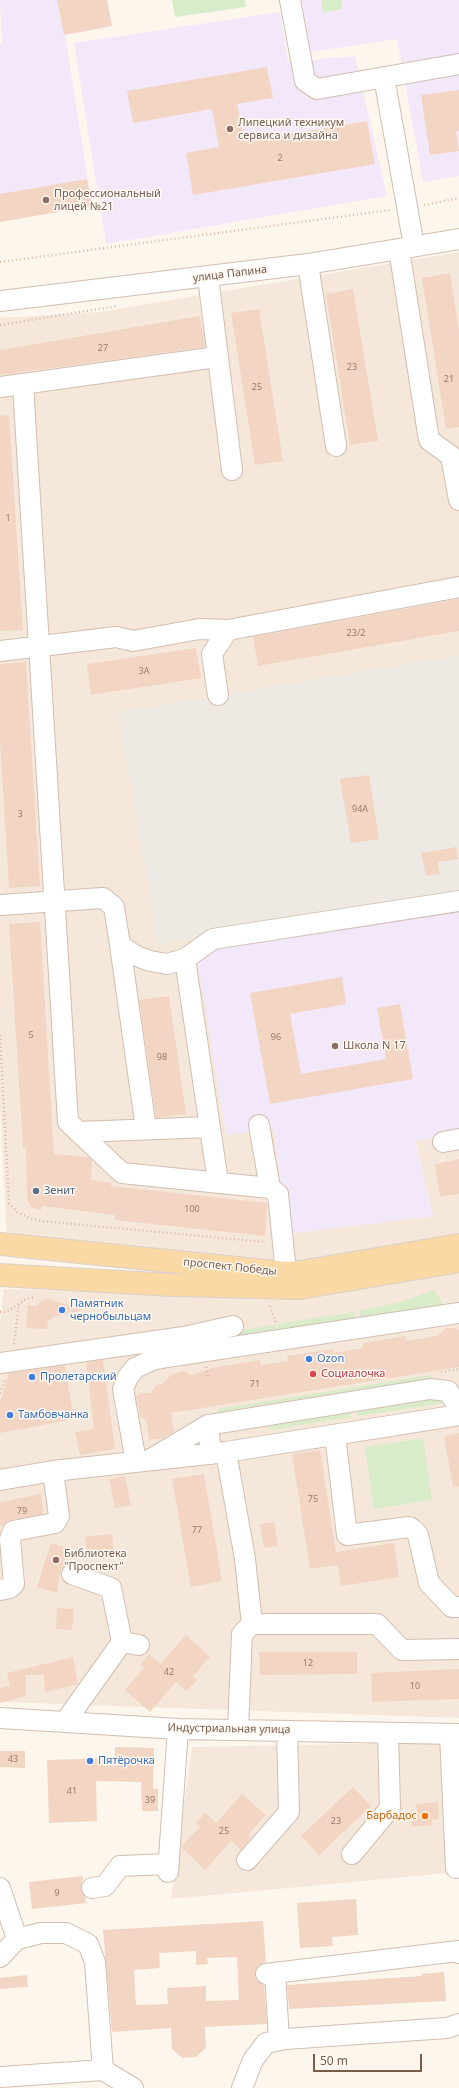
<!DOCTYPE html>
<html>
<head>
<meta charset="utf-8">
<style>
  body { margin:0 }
  #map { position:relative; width:459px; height:2088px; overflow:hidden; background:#fdf6ec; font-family:"Noto Sans",sans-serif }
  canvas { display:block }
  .scale { position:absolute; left:313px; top:2054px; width:109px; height:18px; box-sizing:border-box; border:2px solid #7a5c4d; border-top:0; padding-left:5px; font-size:12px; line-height:14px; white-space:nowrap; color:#7a5c4d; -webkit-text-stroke:3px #fffaf3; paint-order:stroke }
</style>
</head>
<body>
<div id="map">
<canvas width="459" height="2088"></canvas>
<div class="scale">50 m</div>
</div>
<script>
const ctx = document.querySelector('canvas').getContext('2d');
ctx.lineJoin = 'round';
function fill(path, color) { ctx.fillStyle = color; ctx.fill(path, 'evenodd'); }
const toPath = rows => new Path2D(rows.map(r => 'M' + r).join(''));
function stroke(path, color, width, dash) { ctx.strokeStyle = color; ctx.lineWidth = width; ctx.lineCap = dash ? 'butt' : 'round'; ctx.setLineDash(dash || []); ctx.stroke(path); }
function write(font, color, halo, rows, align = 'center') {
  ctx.font = font + ' "Noto Sans",sans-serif'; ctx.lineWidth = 3; ctx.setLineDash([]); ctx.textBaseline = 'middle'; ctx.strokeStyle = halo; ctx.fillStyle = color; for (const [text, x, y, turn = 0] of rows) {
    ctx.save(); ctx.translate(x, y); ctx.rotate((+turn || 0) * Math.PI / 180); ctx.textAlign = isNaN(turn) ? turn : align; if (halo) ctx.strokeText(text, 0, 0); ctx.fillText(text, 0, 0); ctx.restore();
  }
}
fill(toPath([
  [459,252,459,910,226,1135,274,1128,287,1234,433,1216,415,1140,459,1132,459,1239,285,1268,7,1242,0,1102,0,318,98,312],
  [459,1268,459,1718,0,1702,0,1323,4,1289,287,1295],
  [459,1742,459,1872,171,1899,192,1747]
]), '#f5e8da');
fill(toPath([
  [459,655,459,894,158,944,118,712]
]), '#efe9e4');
fill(toPath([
  [0,0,107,0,112,26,65,35,92,206,0,222,0,45,2,43],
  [294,0,459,0,459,176,423,182,397,39,303,53],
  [280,12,288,62,355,56,387,196,106,244,74,43],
  [459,910,459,1132,415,1141,433,1216,287,1234,274,1128,226,1135,198,964,216,944]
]), '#f3e8fa');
fill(toPath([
  [172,0,245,0,246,7,175,17],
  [321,0,341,0,342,9,323,13],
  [434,1290,447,1309,361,1326,359,1311,401,1302],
  [354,1312,356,1327,280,1339,277,1324],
  [275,1325,278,1339,195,1352,235,1331],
  [431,1375,431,1378,218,1412,218,1409],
  [436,1391,444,1403,358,1416,357,1410],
  [350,1411,351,1417,270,1430,270,1423],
  [423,1438,432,1500,374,1509,365,1447]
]), '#d8ecc9');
fill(toPath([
  [57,0,107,0,112,26,64,35],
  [267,67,273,98,237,104,245,142,367,121,375,164,193,195,186,153,219,147,212,109,133,123,127,91],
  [459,90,459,131,456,131,459,151,430,155,421,95],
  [87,179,92,206,0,222,0,194],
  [450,273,459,331,459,427,446,429,422,278],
  [353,289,378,441,350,445,326,294],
  [259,309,283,461,255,465,231,313],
  [200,316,205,347,0,375,0,350],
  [9,415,23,630,0,631,0,416],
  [459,599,459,631,258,666,253,637],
  [196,648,201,678,91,695,87,664],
  [26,662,40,886,9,888,0,741,0,664],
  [369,775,379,839,351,843,340,779],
  [456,847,458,859,438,862,440,874,426,876,421,853],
  [40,922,54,1154,89,1157,92,1161,91,1180,111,1183,111,1186,267,1203,265,1236,115,1220,115,1215,42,1206,41,1210,31,1207,27,1198,26,1148,23,1148,9,924],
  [342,977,346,1004,290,1014,301,1074,386,1059,377,1008,400,1004,413,1079,270,1104,250,993],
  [169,996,186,1114,156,1118,139,1000],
  [459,1159,459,1194,440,1197,435,1164],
  [49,1298,55,1301,85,1310,56,1316,48,1321,47,1329,26,1328,28,1305,36,1306,43,1300],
  [446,1328,455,1328,459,1330,459,1367,171,1413,174,1432,164,1438,149,1440,146,1420,140,1416,136,1397,140,1393,150,1393,156,1385,162,1384,172,1374,185,1371,191,1375,216,1367,260,1360,261,1365,288,1361,287,1356,333,1349,333,1353,363,1348,363,1343,406,1336,406,1341,437,1336],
  [103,1360,115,1449,80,1455,75,1432,94,1429,86,1362],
  [65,1365,74,1419,0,1433,0,1403,9,1373],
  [459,1433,459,1486,453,1487,444,1436],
  [320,1450,336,1552,394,1543,399,1577,341,1586,338,1565,310,1569,292,1454],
  [204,1474,222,1581,191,1587,172,1479],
  [125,1476,131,1505,115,1508,109,1479],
  [41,1494,43,1514,11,1520,0,1527,0,1502],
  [274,1522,278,1546,264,1548,260,1524],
  [112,1534,114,1558,103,1559,103,1555,87,1557,85,1537],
  [51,1543,71,1549,61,1570,57,1593,37,1587],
  [57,1608,74,1609,72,1630,56,1629],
  [186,1635,210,1657,193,1676,197,1680,186,1691,176,1682,150,1712,125,1690,144,1668,140,1665,149,1654,160,1664],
  [259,1652,357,1652,357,1674,260,1675],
  [73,1657,78,1684,45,1692,44,1675,26,1675,26,1696,0,1703,0,1688,10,1686,7,1673],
  [459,1669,459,1699,372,1702,371,1673],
  [115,1747,154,1748,153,1789,158,1789,158,1811,142,1811,141,1782,96,1781,97,1821,49,1823,47,1760,115,1758],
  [0,1751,25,1751,25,1768,0,1767],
  [353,1787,371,1806,319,1855,301,1836],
  [242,1794,266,1815,248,1835,251,1837,241,1850,231,1841,205,1870,181,1847,200,1827,196,1823,205,1813,216,1823],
  [438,1802,439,1819,432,1820,432,1825,412,1827,411,1813,417,1813,416,1804],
  [83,1876,81,1889,85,1897,86,1903,32,1909,29,1882],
  [356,1899,358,1935,332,1937,333,1946,300,1948,297,1903],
  [263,1921,266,1962,259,1965,255,1975,257,1981,264,1985,267,2024,205,2027,206,2048,196,2057,182,2058,172,2049,171,2028,112,2032,103,1930],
  [196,1951,196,1965,208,1964,207,1958,237,1957,239,2000,206,2001,206,1986,167,1988,168,2004,136,2005,134,1970,160,1968,159,1953],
  [444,1972,446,2001,289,2009,287,1985,422,1976,422,1974],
  [27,1975,28,1987,0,1989,0,1978]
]), '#f3d5c3');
const minor = toPath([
  [290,0,305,81,317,89,459,64],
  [384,77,414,246],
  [399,249,429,440,451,456,459,500],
  [308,264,336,446],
  [208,277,232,470],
  [0,301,308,264,459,239],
  [23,384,68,1122,122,1173,270,1188,278,1194,286,1273],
  [0,387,217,357],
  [0,651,116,637,133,641,199,629,228,630,459,587],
  [218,695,212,654,228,630],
  [0,905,103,898,114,907,120,945,134,955,150,961,167,964,185,959,213,939,459,901],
  [120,945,146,1129],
  [185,959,218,1182],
  [259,1125,270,1188],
  [78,1132,210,1127],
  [443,1142,459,1139],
  [0,1363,184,1337,233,1326],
  [335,1435,347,1535,409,1527,414,1530,418,1535,429,1583,452,1607,459,1607],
  [226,1452,245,1559,252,1624,242,1634,238,1730],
  [211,1454,208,1425,430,1389,448,1391,459,1408],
  [151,1459,208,1425],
  [136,1462,123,1389,128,1377,135,1368,152,1360,167,1357,459,1313],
  [0,1480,53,1471,226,1452,459,1415],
  [0,1590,10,1588,14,1584,10,1539,13,1531,55,1523,59,1516,53,1471],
  [252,1624,377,1624,402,1650,459,1649],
  [122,1642,139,1645],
  [0,1718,178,1729,459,1734],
  [65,1722,122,1642,111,1588,72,1574],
  [450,1734,456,1868],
  [352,1854,390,1808,388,1733],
  [247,1860,289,1812,287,1731],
  [168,1872,178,1729],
  [0,1888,17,1939],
  [92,1888,105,1886,120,1866,168,1864],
  [0,1957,17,1939,41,1933,66,1933,88,1944,95,1962,103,2070],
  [275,1973,279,2040],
  [266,1974,458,1951,459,1953],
  [0,2077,103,2070,133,2088],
  [242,2088,253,2060,266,2043,285,2039,447,2028,459,2024]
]);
const major = toPath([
  [0,1244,286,1273,300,1272,459,1245],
  [0,1275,172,1285,300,1288,459,1261]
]);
stroke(minor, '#d1beb0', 22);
stroke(major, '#dad1cd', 24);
stroke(toPath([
  [424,205,459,198],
  [0,262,391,210],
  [0,325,117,306],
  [0,1035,9,1203,17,1212,29,1218,40,1221,266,1242],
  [270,1306,276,1324],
  [0,1312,7,1312,26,1299,35,1297],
  [14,1344,19,1304],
  [206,1367,208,1378],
  [441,1372,459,1369],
  [0,1393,5,1380]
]), '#d9b8a5', 2.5, [1, 3]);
stroke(minor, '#fff', 20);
stroke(major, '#fbd9a5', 22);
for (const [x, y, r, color] of [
  [230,129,4,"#8d6e63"],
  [46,200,4,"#8d6e63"],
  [335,1046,4,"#8d6e63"],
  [36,1191,4,"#5c6f8a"],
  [62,1310,4,"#3f7fe0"],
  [309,1359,4,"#3f7fe0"],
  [313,1374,4,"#e0444e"],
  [32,1377,4,"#3f7fe0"],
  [10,1415,4,"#3f7fe0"],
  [56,1560,4,"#8d6e63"],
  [90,1761,4,"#3f7fe0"],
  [425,1816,4,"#e8710a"]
]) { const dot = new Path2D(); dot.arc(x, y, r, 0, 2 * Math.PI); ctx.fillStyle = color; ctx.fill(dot); stroke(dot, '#fffaf3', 1.5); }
write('9px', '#987a6a', null, [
  ["2",280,158],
  ["27",103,348],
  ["23",352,367],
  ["21",449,379],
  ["25",257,387],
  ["1",8,518],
  ["23/2",356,633],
  ["3А",144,671],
  ["94А",360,809],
  ["3",20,814],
  ["5",31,1035],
  ["96",276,1037],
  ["98",162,1057],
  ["100",192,1209],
  ["71",255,1384],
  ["75",313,1499],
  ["79",22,1511],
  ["77",197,1530],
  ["12",308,1663],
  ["42",169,1672],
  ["10",415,1686],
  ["43",13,1759],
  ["41",72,1791],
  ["39",150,1800],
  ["23",336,1821],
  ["25",224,1831],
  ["9",57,1893]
]);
write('11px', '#785e54', '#fffaf3', [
  ["Липецкий техникум",238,123],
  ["сервиса и дизайна",238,136],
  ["Профессиональный",54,194],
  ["лицей №21",54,207],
  ["Школа N 17",343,1046],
  ["Библиотека",64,1554],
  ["\"Проспект\"",64,1567]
], 'left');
write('11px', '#7a5c4d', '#fffaf3', [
  ["улица Папина",230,274,-7],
  ["проспект Победы",230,1267,6],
  ["Индустриальная улица",229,1729,1]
]);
write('11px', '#4e5e75', '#fffaf3', [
  ["Зенит",44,1191]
], 'left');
write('11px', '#366cbe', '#fffaf3', [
  ["Памятник",70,1304],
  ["чернобыльцам",70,1317],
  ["Ozon",317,1359],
  ["Пролетарский",40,1377],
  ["Тамбовчанка",18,1415],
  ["Пятёрочка",98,1761]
], 'left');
write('11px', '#be3a42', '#fffaf3', [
  ["Социалочка",321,1374]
], 'left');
write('11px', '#c56008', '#fffaf3', [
  ["Барбадос",417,1816]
], 'right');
</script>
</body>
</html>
